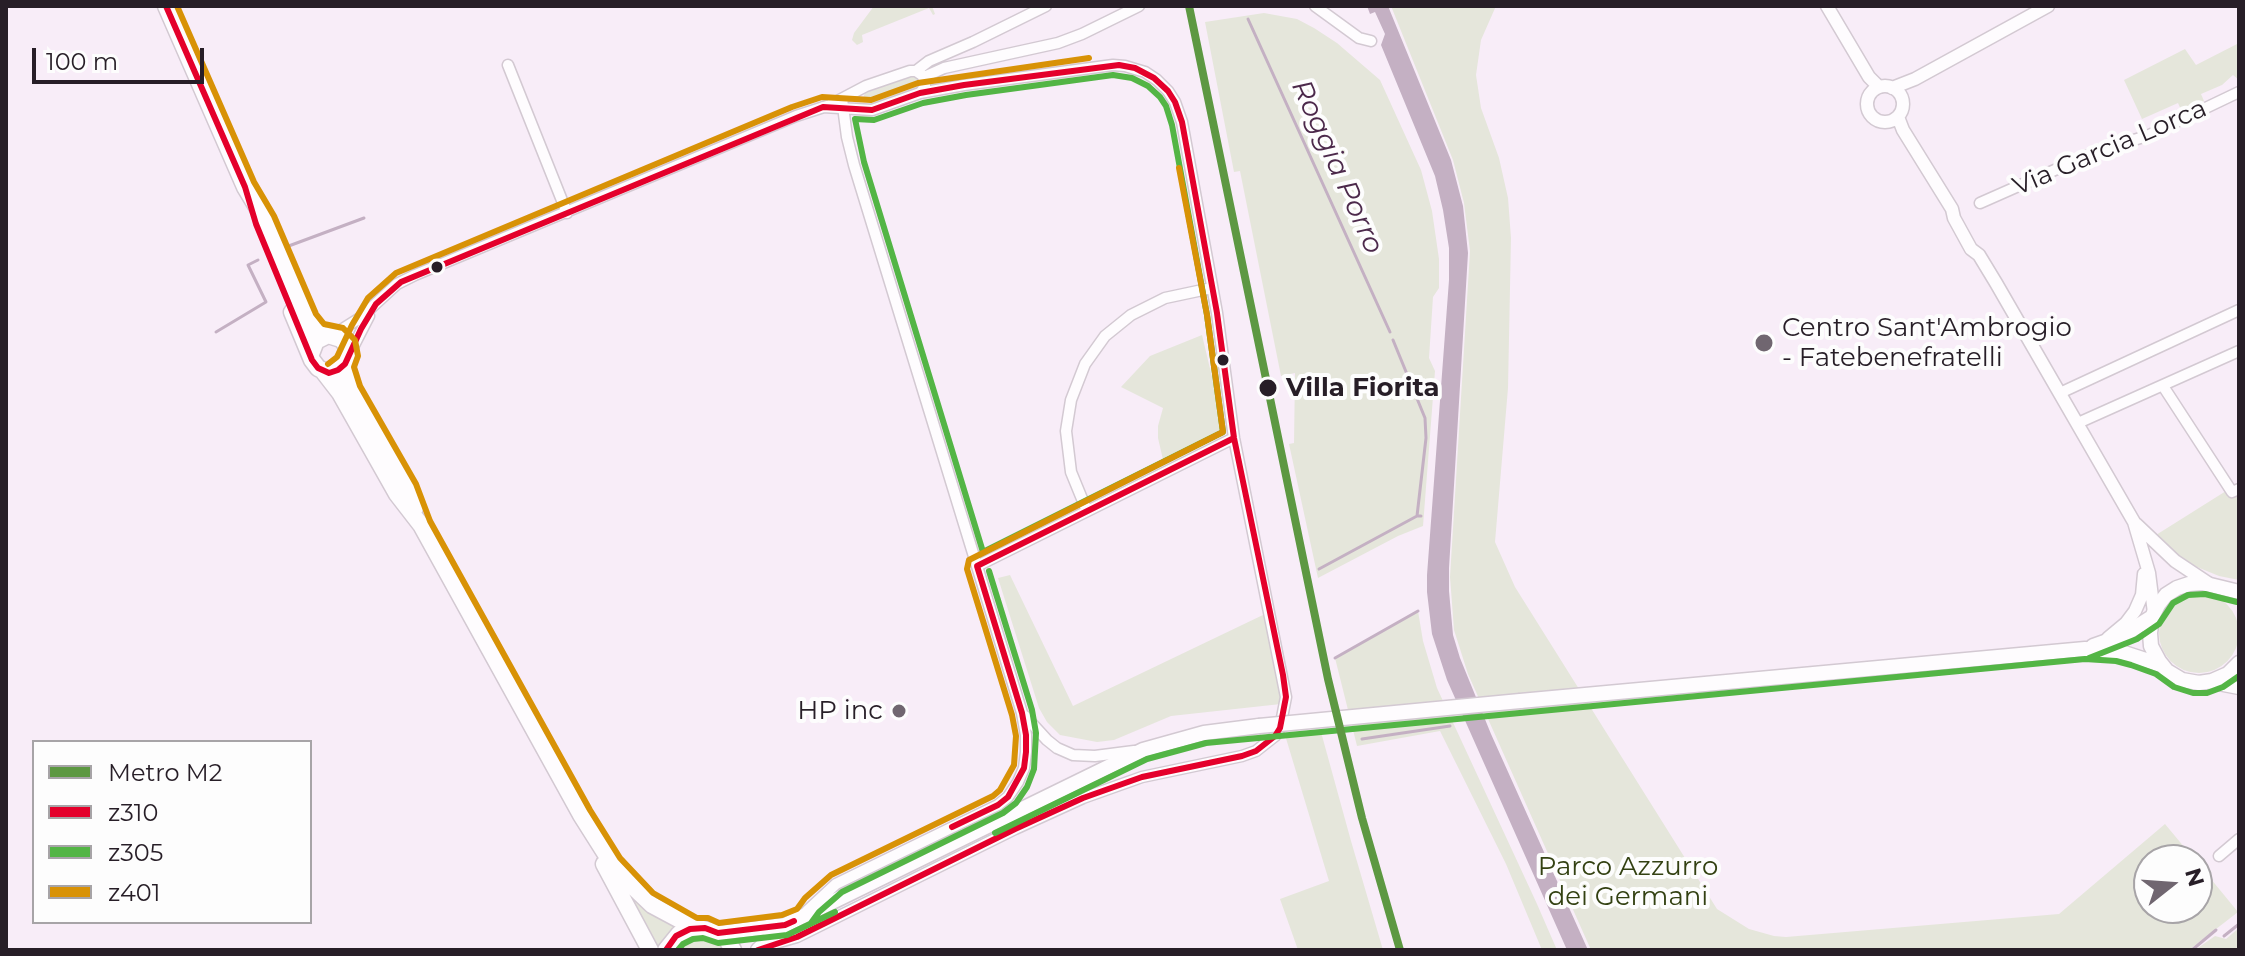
<!DOCTYPE html>
<html>
<head>
<meta charset="utf-8">
<style>
  body { margin:0 }
  #map { position:relative; width:2245px; height:956px; overflow:hidden; background:#f8edf8; font-family:Montserrat,sans-serif }
  canvas { display:block }
  .frame { position:absolute; inset:0; border:8px solid #271e27; pointer-events:none }
  .legend { position:absolute; left:32px; top:740px; width:280px; height:184px; box-sizing:border-box; background:#fdfdfd; border:2px solid #a7a4a7; margin:0; padding:10px 14px; list-style:none; font-size:24px; color:#271e27 }
  .legend li { display:flex; align-items:center; gap:16px; height:40px }
  .legend b { width:40px; border:2px solid #a7a4a7 }
  .north { position:absolute; left:2133px; top:844px; width:80px; height:80px; box-sizing:border-box; background:#fdfdfd; border:2px solid #a7a4a7; border-radius:50%; rotate:73deg; font-size:22px; font-weight:700; line-height:32px; text-align:center; color:#271e27 }
  .north::after { content:''; display:block; margin:auto; width:28px; height:36px; background:#706670; clip-path:polygon(50% 0,100% 100%,50% 72%,0 100%) }
  .scale { position:absolute; left:32px; top:48px; width:172px; height:36px; box-sizing:border-box; border:4px solid #271e27; border-top:0; padding-left:10px; font-size:24px; line-height:28px; white-space:nowrap; color:#271e27; -webkit-text-stroke:6px #fdfdfd; paint-order:stroke }
</style>
</head>
<body>
<div id="map">
<canvas width="2245" height="956"></canvas>
<div class="frame"></div>
<ul class="legend">
<li><b style="height:10px;background:#5d9842"></b>Metro M2</li>
<li><b style="height:10px;background:#e4002b"></b>z310</li>
<li><b style="height:10px;background:#53b545"></b>z305</li>
<li><b style="height:10px;background:#d89206"></b>z401</li>
</ul>
<div class="north">N</div>
<div class="scale">100 m</div>
</div>
<script>
const ctx = document.querySelector('canvas').getContext('2d');
ctx.lineJoin = 'round';
function fill(path, color) { ctx.fillStyle = color; ctx.fill(path, 'evenodd'); }
const toPath = rows => new Path2D(rows.map(r => 'M' + r).join(''));
function stroke(path, color, width, dash) { ctx.strokeStyle = color; ctx.lineWidth = width; ctx.lineCap = dash ? 'butt' : 'round'; ctx.setLineDash(dash || []); ctx.stroke(path); }
function write(font, color, halo, rows, align = 'center') {
  ctx.font = font + ' Montserrat,sans-serif'; ctx.lineWidth = 8; ctx.setLineDash([]); ctx.textBaseline = 'middle'; ctx.strokeStyle = halo; ctx.fillStyle = color; for (const [text, x, y, turn = 0] of rows) {
    ctx.save(); ctx.translate(x, y); ctx.rotate((+turn || 0) * Math.PI / 180); ctx.textAlign = isNaN(turn) ? turn : align; if (halo) ctx.strokeText(text, 0, 0); ctx.fillText(text, 0, 0); ctx.restore();
  }
}
fill(toPath([
  [874,6,932,6,935,14,933,15,929,8,862,35,863,42,857,45,852,40,854,33],
  [1391,6,1496,6,1481,40,1476,75,1481,108,1499,158,1508,198,1511,238,1508,388,1495,542,1515,587,1717,909,1749,929,1774,936,1786,937,2059,914,2165,824,2195,860,2149,860,2149,908,2197,908,2197,862,2238,912,2189,950,1591,950,1468,674,1454,630,1450,577,1470,251,1464,203,1453,160],
  [1264,13,1297,19,1314,28,1337,43,1380,80,1421,170,1432,211,1439,259,1439,288,1433,297,1429,358,1435,371,1423,526,1398,536,1318,578,1289,444,1294,443,1295,373,1281,376,1240,171,1234,172,1205,22],
  [2239,43,2239,80,2233,75,2222,85,2201,94,2204,101,2182,112,2178,103,2142,119,2124,80,2185,49,2196,65],
  [912,75,919,79,919,86,916,89,872,104,863,99,865,92,867,90],
  [1202,335,1223,423,1213,440,1164,464,1158,438,1158,426,1163,408,1121,387,1150,356],
  [2226,491,2230,498,2239,494,2239,580,2219,576,2197,567,2183,559,2156,535],
  [1010,575,1073,706,1265,614,1282,695,1281,704,1171,716,1114,740,1097,742,1060,735,1047,722,1039,708,998,578],
  '2159 633a40 40 0 1 1 80 0a40 40 0 1 1-80 0Z',
  [1418,611,1423,641,1437,688,1537,904,1557,950,1542,950,1506,864,1440,731,1357,746,1335,658],
  [1321,732,1351,841,1383,950,1298,950,1280,899,1329,881,1285,735],
  [626,888,681,927,660,950,657,950,622,891],
  [2239,928,2239,950,2195,950,2215,936,2226,939],
  [699,935,715,939,726,950,673,950,683,939]
]), '#e5e6db');
fill(toPath([
  [1367,6,1388,6,1451,160,1463,206,1468,253,1449,568,1449,591,1453,635,1460,658,1491,734,1588,950,1567,950,1447,680,1432,634,1427,592,1427,575,1449,280,1449,248,1443,210,1435,176,1381,45,1385,34,1375,12,1370,14]
]), '#c4b0c3');
stroke(toPath([
  [1248,19,1390,332],
  [286,247,364,218],
  [216,332,266,302,248,265,258,260],
  [1393,340,1425,418,1426,438,1417,516],
  [1319,569,1417,516,1421,516],
  [1335,658,1418,611],
  [1362,739,1450,726],
  [2224,936,2239,924],
  [2192,950,2216,930]
]), '#c4b0c3', 3);
const minor = toPath([
  [1315,6,1359,38,1371,41],
  [508,65,567,213],
  [916,71,929,61,973,42,1046,6],
  [924,77,944,68,1058,43,1082,34,1139,6],
  [1980,203,2100,150,2147,136,2239,92],
  [333,335,360,318,397,284,415,275,796,116,830,105,866,86,910,71,916,71,922,75,925,81,925,87,920,93],
  [349,355,369,316],
  [2163,386,2232,492,2239,489],
  [2060,393,2239,310],
  [2078,423,2239,351],
  [1087,511,1071,472,1066,431,1071,400,1085,364,1105,336,1131,315,1165,298,1212,288],
  [977,566,1234,438],
  [1025,716,1047,740,1057,748,1073,755,1095,756,1134,751],
  [2219,856,2239,839],
  [807,911,836,884,998,805,1008,797,1018,782,1024,768,1026,752,1026,735,1022,713,854,165,847,137,842,99],
  [762,947,797,937,1015,829,1083,798,1142,777,1242,756,1256,751,1275,736,1280,728,1286,697,1234,438,1217,313,1182,122,1175,102,1168,91,1157,80,1145,72,1125,66,1113,65,964,85,920,93,872,110,823,107]
]);
const tertiary = toPath([
  [1827,6,1869,77,1879,87],
  '1867 104a18 18 0 1 1 36 0a18 18 0 1 1-36 0Z',
  [1892,88,1915,79,2048,6],
  [1898,117,1903,130,1952,209,1954,218,1971,249,1979,255,1996,283,2134,522,2149,573,2154,613],
  [2136,524,2175,561,2208,583],
  [2108,638,2126,623,2135,611,2142,595,2144,574],
  [2208,682,2239,688]
]);
const secondary = toPath([
  [2239,592,2202,583,2189,584,2177,588,2166,595,2158,605,2152,617,2150,633,2151,646,2159,661,2167,671,2182,680,2199,683,2212,681,2228,674,2239,663],
  [2093,646,2124,635,2152,617],
  [1520,701,2085,649,2121,652,2161,665],
  [718,933,785,925,1143,750,1204,733,1259,726],
  [758,950,785,925]
]);
const primary = toPath([
  [166,6,245,187,265,220,307,319,314,329,324,336],
  [292,312,312,360,318,368,326,372,338,370,345,364,348,353,346,345,341,339,328,335,316,341,311,354],
  [343,367,351,390,407,488,415,508],
  [323,371,340,393,397,494,421,525,581,815,612,864,630,884,652,905,695,928],
  [604,864,650,950],
  [666,950,679,934,699,928,718,933,727,940,733,950]
]);
stroke(minor, '#d3c9d2', 13);
stroke(tertiary, '#d3c9d2', 15);
stroke(secondary, '#d3c9d2', 17);
stroke(primary, '#d3c9d2', 19);
stroke(minor, '#fefcfe', 10);
stroke(tertiary, '#fefcfe', 12);
stroke(secondary, '#fefcfe', 14);
stroke(primary, '#fefcfe', 16);
const secondaryBridge = toPath([
  [1259,726,1520,701]
]);
stroke(secondaryBridge, '#d3c9d2', 17, []);
stroke(secondaryBridge, '#fefcfe', 14);
stroke(toPath([
  [166,6,245,187,256,224,312,360,318,368,329,373,338,370,345,364,361,329,376,304,401,282,823,107,872,110,920,93,964,85,1119,65,1135,68,1154,78,1168,91,1175,102,1182,122,1217,313,1234,438,1283,675,1286,697,1280,728,1275,736,1256,751,1242,756,1142,777,1083,798,1015,829,797,937,758,950],
  [952,827,998,805,1008,797,1024,768,1026,752,1026,735,1022,713,977,566,1234,438],
  [666,950,676,936,690,929,705,928,718,933,785,925,794,921]
]), '#e4002b', 6);
stroke(toPath([
  [1113,75,1132,78,1148,86,1160,97,1166,106,1172,125,1207,315,1223,432,983,552,864,162,855,119,874,120,923,103,966,95,1113,75],
  [2089,658,2137,639,2159,624,2173,603,2188,595,2205,594,2237,602],
  [995,833,1147,759,1206,743,2085,659,2116,661,2131,665,2156,674,2174,687,2193,693,2207,693,2223,687,2239,676],
  [811,923,819,912,842,892,1003,813,1016,803,1027,787,1034,769,1036,733,1032,710,989,571],
  [678,950,683,944,693,939,703,938,718,943,787,935,835,912]
]), '#53b545', 6);
stroke(toPath([
  [177,6,254,182,274,216,316,314,324,324,343,328,355,340,358,356,354,367,360,386,416,484,430,521,590,810,620,858,653,893,697,918,708,918,719,923,782,915,797,909,805,898,831,875,993,796,1000,790,1014,765,1016,736,1012,715,967,569,969,560,1223,432,1207,315,1179,168],
  [328,364,337,357,352,325,368,298,396,273,792,107,822,97,871,100,918,83,1089,58]
]), '#d89206', 6);
stroke(toPath([
  [1189,6,1328,679,1362,818,1400,950]
]), '#5d9842', 8);
for (const [x, y, r, color] of [
  [437,267,7,"#271e27"],
  [1764,343,10,"#706670"],
  [1223,360,7,"#271e27"],
  [1268,388,10,"#271e27"],
  [899,711,8,"#706670"]
]) { const dot = new Path2D(); dot.arc(x, y, r, 0, 2 * Math.PI); ctx.fillStyle = color; ctx.fill(dot); stroke(dot, '#fdfdfd', 3); }
write('26px', '#271e27', '#fdfdfd', [
  ["Via Garcia Lorca",2110,148,-23]
]);
write('26px', '#271e27', '#fdfdfd', [
  ["Centro Sant'Ambrogio",1782,328],
  ["- Fatebenefratelli",1782,358],
  ["HP inc",883,711,"right"]
], 'left');
write('bold 26px', '#271e27', '#fdfdfd', [
  ["Villa Fiorita",1286,388]
], 'left');
write('26px', '#334112', '#fdfdfd', [
  ["Parco Azzurro",1628,867],
  ["dei Germani",1628,897]
]);
write('italic 28px', '#4c294b', '#fdfdfd', [
  ["Roggia Porro",1337,167,66]
]);
</script>
</body>
</html>
